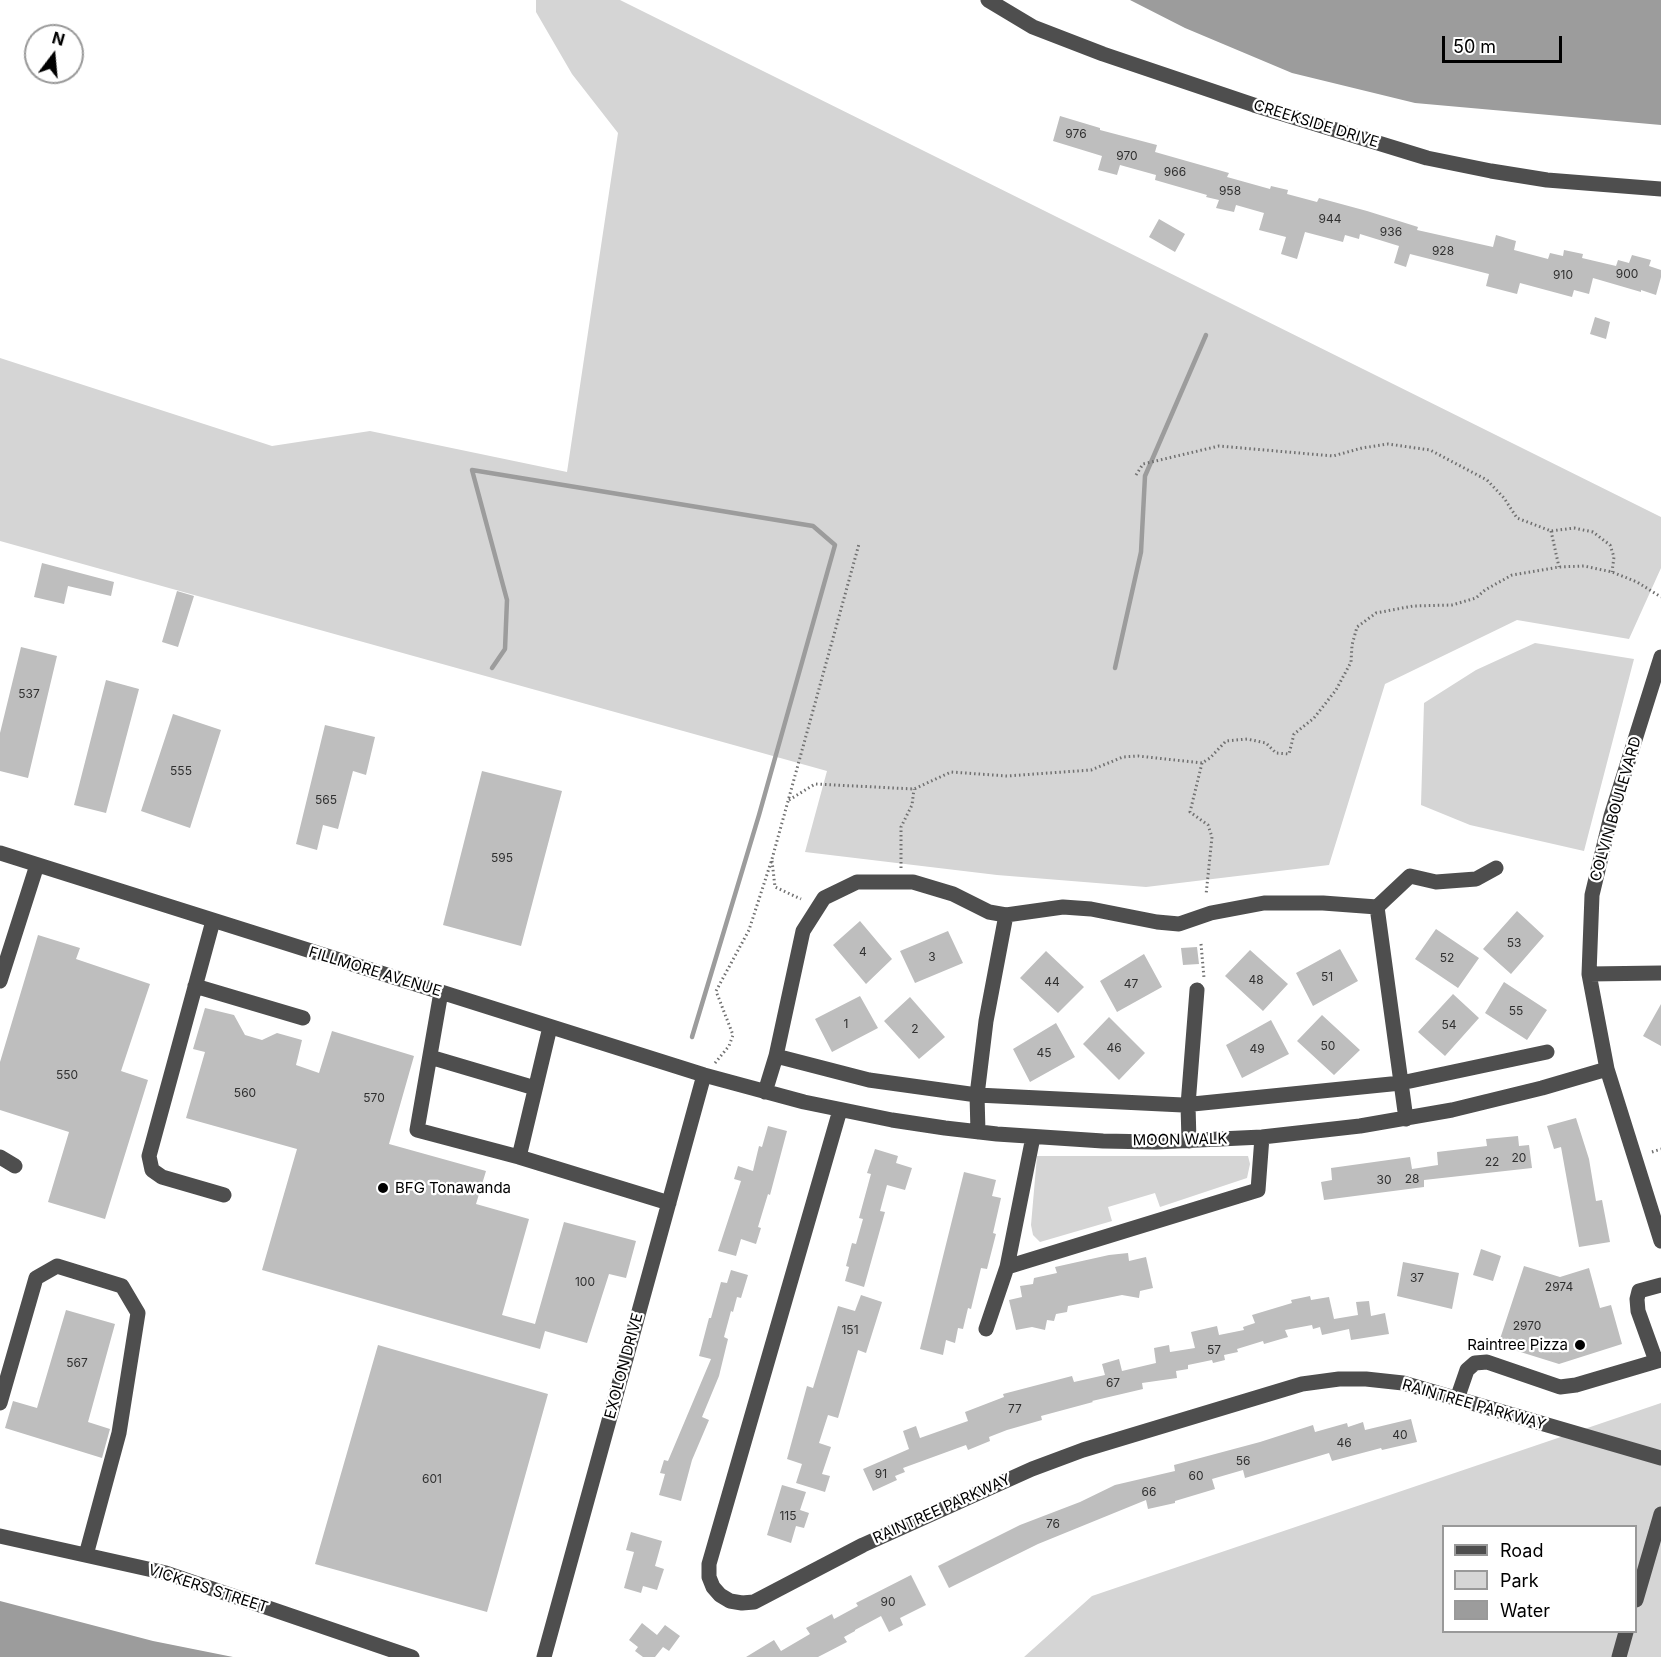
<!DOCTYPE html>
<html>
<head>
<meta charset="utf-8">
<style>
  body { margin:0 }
  #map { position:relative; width:1661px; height:1657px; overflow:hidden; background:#fff; font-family:Inter,sans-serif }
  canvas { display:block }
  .legend { position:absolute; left:1442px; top:1525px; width:195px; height:108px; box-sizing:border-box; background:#fff; border:2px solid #999; margin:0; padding:8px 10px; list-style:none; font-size:18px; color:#000 }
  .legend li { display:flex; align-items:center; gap:12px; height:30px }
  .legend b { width:30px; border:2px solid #999 }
  .north { position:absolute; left:24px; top:24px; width:60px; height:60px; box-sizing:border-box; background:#fff; border:2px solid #999; border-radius:50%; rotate:16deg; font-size:16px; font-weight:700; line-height:24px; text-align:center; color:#000 }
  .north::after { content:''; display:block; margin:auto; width:21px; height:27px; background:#000; clip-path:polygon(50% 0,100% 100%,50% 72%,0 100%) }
  .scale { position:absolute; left:1442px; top:36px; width:120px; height:27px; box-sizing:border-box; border:3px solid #000; border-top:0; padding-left:8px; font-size:18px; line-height:21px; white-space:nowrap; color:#000; -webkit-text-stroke:4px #fff; paint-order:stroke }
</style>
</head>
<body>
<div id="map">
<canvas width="1661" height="1657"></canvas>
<ul class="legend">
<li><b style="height:8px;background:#4e4e4e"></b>Road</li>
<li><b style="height:16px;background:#d5d5d5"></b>Park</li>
<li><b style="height:16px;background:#9c9c9c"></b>Water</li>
</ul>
<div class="north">N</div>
<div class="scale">50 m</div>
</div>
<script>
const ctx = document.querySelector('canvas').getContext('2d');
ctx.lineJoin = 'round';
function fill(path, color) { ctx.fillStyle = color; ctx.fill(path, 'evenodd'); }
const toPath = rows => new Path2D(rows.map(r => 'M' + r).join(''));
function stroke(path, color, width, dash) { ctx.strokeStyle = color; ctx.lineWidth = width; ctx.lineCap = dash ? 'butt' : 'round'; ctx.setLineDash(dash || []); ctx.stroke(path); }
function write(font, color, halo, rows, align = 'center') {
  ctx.font = font + ' Inter,sans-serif'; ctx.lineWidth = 4.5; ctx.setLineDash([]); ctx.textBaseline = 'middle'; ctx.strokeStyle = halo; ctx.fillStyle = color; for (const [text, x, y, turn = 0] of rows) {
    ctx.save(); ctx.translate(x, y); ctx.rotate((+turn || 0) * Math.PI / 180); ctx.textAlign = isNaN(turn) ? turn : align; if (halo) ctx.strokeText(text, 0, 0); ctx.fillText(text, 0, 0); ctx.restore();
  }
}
fill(toPath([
  [536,0,620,0,1661,517,1661,568,1629,639,1517,620,1385,684,1329,865,1146,887,997,875,805,852,827,771,0,541,0,358,272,446,370,431,567,472,618,133,572,74,536,12],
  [1535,643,1634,659,1584,851,1470,825,1421,805,1424,703,1476,670],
  [1037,1156,1248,1156,1250,1164,1247,1178,1160,1207,1155,1193,1108,1207,1112,1221,1040,1242,1033,1235,1031,1225],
  [1661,1403,1661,1657,1024,1657,1092,1596],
  [1444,1526,1636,1526,1636,1632,1444,1632]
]), '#d5d5d5');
fill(toPath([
  [1130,0,1661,0,1661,125,1415,103,1292,73,1185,28],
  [0,1601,153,1641,233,1657,0,1657]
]), '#9c9c9c');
stroke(toPath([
  [492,668,505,649,507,600,472,470,813,526,835,545,759,815,692,1037],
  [1115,668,1141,552,1145,476,1206,335]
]), '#9c9c9c', 4.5);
fill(toPath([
  [1060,116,1100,128,1100,130,1157,145,1155,152,1229,173,1227,177,1270,189,1271,186,1288,190,1287,194,1317,202,1319,198,1367,211,1418,227,1417,230,1493,247,1496,235,1516,241,1514,250,1548,259,1550,253,1563,256,1564,250,1583,254,1582,258,1616,266,1618,260,1629,263,1632,255,1651,260,1649,266,1661,270,1661,277,1656,295,1641,290,1641,292,1593,278,1589,294,1574,290,1572,297,1520,283,1517,294,1486,286,1489,274,1410,254,1406,267,1394,263,1399,246,1360,234,1359,239,1345,235,1343,242,1305,232,1297,259,1281,254,1286,237,1259,230,1264,213,1236,205,1234,212,1216,208,1219,200,1206,197,1207,195,1155,180,1156,175,1120,165,1117,175,1098,170,1102,156,1053,141],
  [1159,219,1185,234,1175,252,1149,237],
  [1595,317,1610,322,1606,339,1590,334],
  [42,563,114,582,111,596,68,586,64,604,34,597],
  [177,591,194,596,178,647,162,642],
  [21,647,57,656,28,778,0,771,0,733],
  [106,680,139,689,106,813,74,805],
  [173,714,221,730,190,828,141,811],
  [325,725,375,737,366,775,353,771,338,829,323,825,317,850,296,844],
  [482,771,562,791,521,946,443,925],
  [1517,911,1544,936,1511,974,1483,949],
  [860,921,892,959,866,984,833,945],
  [1436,929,1479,958,1458,988,1415,959],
  [948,931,963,963,915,983,900,951],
  [38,935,80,948,76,959,150,984,121,1071,148,1080,105,1219,48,1202,69,1132,0,1110,0,1062],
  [1197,947,1199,964,1183,965,1181,948],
  [1340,949,1358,981,1313,1006,1296,973],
  [1250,950,1288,984,1263,1011,1225,976],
  [1046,951,1084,987,1058,1013,1020,978],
  [1144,954,1162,987,1117,1012,1100,981],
  [1504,982,1547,1010,1527,1040,1485,1013],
  [1453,994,1479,1018,1445,1056,1418,1032],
  [860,996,878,1028,832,1052,815,1019],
  [910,997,945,1037,919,1059,884,1021],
  [1661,1004,1661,1046,1643,1036],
  [205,1008,234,1015,245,1035,262,1040,277,1033,302,1040,296,1065,319,1073,332,1031,414,1056,389,1144,486,1171,476,1204,529,1219,502,1315,535,1324,564,1222,636,1241,626,1278,609,1274,587,1343,545,1331,540,1349,262,1270,297,1149,186,1118,205,1052,193,1049],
  [1322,1015,1360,1050,1334,1075,1297,1041],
  [1109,1017,1145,1053,1119,1080,1083,1044],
  [1271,1020,1289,1054,1242,1078,1226,1045],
  [1056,1023,1075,1057,1030,1082,1013,1049],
  [1576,1118,1589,1159,1596,1201,1602,1200,1610,1242,1579,1247,1561,1147,1554,1149,1547,1126],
  [768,1126,787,1131,770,1195,768,1194,758,1227,761,1228,756,1244,741,1239,736,1256,718,1251,741,1181,734,1179,738,1166,753,1171,759,1146,762,1147],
  [1518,1136,1519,1146,1529,1145,1532,1168,1424,1180,1424,1187,1324,1200,1321,1182,1332,1180,1331,1168,1410,1157,1412,1169,1438,1165,1437,1152,1487,1146,1486,1139],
  [875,1149,898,1156,896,1163,912,1168,905,1190,887,1185,880,1211,885,1212,864,1287,845,1281,849,1267,846,1266,852,1243,856,1244,863,1219,859,1218,871,1174,867,1173],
  [964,1172,996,1180,992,1196,1001,1198,993,1233,996,1234,987,1269,981,1268,971,1309,968,1308,963,1329,958,1328,955,1343,946,1340,943,1355,920,1349],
  [1481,1249,1501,1256,1493,1281,1473,1275],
  [1128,1253,1129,1261,1146,1257,1153,1288,1140,1291,1139,1298,1122,1295,1068,1306,1067,1312,1056,1314,1054,1321,1047,1320,1045,1330,1032,1327,1016,1330,1009,1300,1022,1297,1020,1286,1033,1284,1034,1278,1057,1273,1055,1267,1109,1255],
  [1403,1262,1459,1273,1452,1309,1397,1296],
  [1524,1266,1560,1277,1589,1268,1600,1308,1611,1305,1622,1344,1559,1364,1498,1345],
  [731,1270,748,1275,741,1298,737,1297,733,1312,731,1311,724,1337,728,1339,719,1376,702,1417,709,1420,692,1460,681,1501,659,1495,665,1474,660,1473,664,1460,668,1461,711,1359,699,1356,709,1318,711,1318,721,1282,727,1283],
  [861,1295,882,1302,866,1353,858,1350,838,1418,828,1415,819,1443,831,1447,822,1474,830,1476,825,1492,796,1483,802,1464,787,1459,807,1386,813,1388,838,1306,855,1311],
  [1310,1296,1311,1300,1329,1297,1334,1319,1358,1315,1356,1302,1369,1301,1371,1316,1385,1313,1389,1334,1351,1340,1349,1329,1322,1335,1320,1327,1313,1329,1312,1325,1285,1330,1288,1337,1264,1344,1263,1341,1237,1349,1238,1352,1224,1355,1225,1360,1213,1363,1212,1360,1188,1365,1188,1369,1176,1371,1177,1378,1142,1383,1143,1389,1092,1401,1093,1402,1041,1416,1042,1420,1007,1430,989,1437,990,1441,968,1450,966,1445,903,1468,905,1472,895,1476,897,1480,873,1491,863,1469,909,1449,903,1431,916,1426,920,1438,968,1421,965,1412,1004,1397,1003,1394,1072,1376,1074,1382,1105,1375,1102,1364,1119,1359,1122,1371,1156,1363,1154,1348,1169,1345,1170,1352,1195,1348,1191,1332,1217,1326,1219,1335,1244,1330,1243,1327,1255,1323,1252,1315,1292,1303,1291,1300],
  [66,1310,115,1324,88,1422,110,1429,102,1458,5,1428,13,1401,37,1408],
  [378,1345,548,1394,487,1612,315,1564],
  [1411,1419,1417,1442,1382,1450,1381,1448,1332,1461,1329,1453,1245,1478,1243,1470,1212,1479,1215,1489,1175,1501,1175,1503,1148,1509,1146,1500,1038,1544,949,1588,938,1566,1020,1525,1080,1502,1115,1485,1175,1471,1174,1465,1260,1442,1313,1425,1315,1432,1347,1423,1348,1427,1363,1422,1365,1430],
  [782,1485,806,1492,800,1510,809,1513,804,1528,796,1526,791,1543,767,1535],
  [631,1532,662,1541,655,1566,664,1569,657,1590,643,1586,641,1593,624,1588,634,1552,626,1550],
  [911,1575,926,1605,900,1618,903,1625,889,1632,881,1616,855,1630,855,1631,844,1637,847,1642,818,1657,746,1657,774,1640,781,1651,810,1634,806,1628,832,1614,834,1619,858,1606,856,1603],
  [642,1623,657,1635,665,1625,680,1636,669,1651,663,1647,655,1657,643,1657,635,1651,638,1647,629,1640]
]), '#bebebe');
stroke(toPath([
  [1136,475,1143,464,1219,446,1333,456,1362,448,1388,444,1430,450,1487,480,1504,498,1517,518,1551,531,1574,528,1593,532,1610,545,1614,557,1612,572],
  [1551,531,1559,567],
  [1202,763,1190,812,1208,825,1212,837,1206,895],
  [789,800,815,784,914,789,951,772,1007,776,1091,770,1123,757,1138,756,1202,763,1210,758,1226,741,1247,739,1266,743,1276,753,1289,754,1294,734,1314,718,1336,690,1351,662,1352,645,1357,627,1376,613,1413,606,1452,605,1476,598,1485,590,1512,575,1559,567,1584,566,1612,572,1637,582,1661,597],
  [772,861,775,887,801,899],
  [901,868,901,827,912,805,914,789],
  [1201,944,1204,978],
  [715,1063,729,1046,733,1035,716,991,749,930,772,859,859,544],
  [1652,1152,1661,1149]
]), '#707070', 3, [1.5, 3]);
stroke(toPath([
  [988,0,1033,27,1103,54,1254,105,1427,158,1491,171,1547,180,1661,189],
  [1661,657,1611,816,1592,895,1589,974,1607,1069,1661,1241],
  [0,853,704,1075,804,1102,892,1120,945,1128,997,1134,1103,1141,1156,1142,1262,1137,1360,1126,1452,1110,1542,1088,1607,1069],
  [1377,907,1410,876,1436,882,1476,879,1496,868],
  [213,921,149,1156,152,1170,162,1177,224,1195],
  [1589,974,1661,973],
  [0,981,37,865],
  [195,986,303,1018],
  [441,992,417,1130,519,1157,550,1027],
  [776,1056,803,931,824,898,857,882,913,882,953,894,989,912,1006,915,1063,907,1091,909,1157,922,1179,924,1211,913,1264,903,1323,903,1377,907,1406,1119],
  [430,1057,535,1088],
  [765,1092,776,1056,869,1080,977,1095,1183,1105,1401,1083,1547,1052],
  [840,1110,709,1564,709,1577,713,1587,720,1595,730,1601,742,1603,754,1602,863,1545,1032,1469,1083,1450,1302,1384,1339,1379,1366,1379,1403,1383,1661,1458],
  [978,1132,977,1095,986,1021,1006,915],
  [1189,1141,1188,1105,1197,990],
  [0,1157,15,1166],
  [519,1157,669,1203],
  [1007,1267,1258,1190,1262,1137],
  [986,1329,1007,1267,1033,1137],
  [1656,1361,1638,1311,1637,1299,1639,1291,1661,1285],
  [1457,1399,1467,1370,1475,1363,1487,1362,1560,1387,1576,1385,1661,1360],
  [0,1403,36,1278,57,1266,122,1286,138,1313,119,1433,86,1555],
  [0,1536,166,1573,412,1657],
  [1636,1600,1661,1514],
  [544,1657,704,1075],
  [1619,1657,1626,1632]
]), '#4e4e4e', 15);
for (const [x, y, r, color] of [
  [383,1188,6,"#000"],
  [1580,1345,6,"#000"]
]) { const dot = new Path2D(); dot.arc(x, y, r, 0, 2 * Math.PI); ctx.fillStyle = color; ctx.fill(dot); stroke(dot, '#fff', 2); }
write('12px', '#303030', null, [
  ["976",1076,134],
  ["970",1127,156],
  ["966",1175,172],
  ["958",1230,191],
  ["944",1330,219],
  ["936",1391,232],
  ["928",1443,251],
  ["900",1627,274],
  ["910",1563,275],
  ["537",29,694],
  ["555",181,771],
  ["565",326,800],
  ["595",502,858],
  ["53",1514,943],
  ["4",863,952],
  ["3",932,957],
  ["52",1447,958],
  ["51",1327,977],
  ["48",1256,980],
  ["44",1052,982],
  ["47",1131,984],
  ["55",1516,1011],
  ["1",846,1024],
  ["54",1449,1025],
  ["2",915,1029],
  ["50",1328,1046],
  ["46",1114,1048],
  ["49",1257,1049],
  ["45",1044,1053],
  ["550",67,1075],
  ["560",245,1093],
  ["570",374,1098],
  ["20",1519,1158],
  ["22",1492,1162],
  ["28",1412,1179],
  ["30",1384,1180],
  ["37",1417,1278],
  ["100",585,1282],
  ["2974",1559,1287],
  ["2970",1527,1326],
  ["151",850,1330],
  ["57",1214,1350],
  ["567",77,1363],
  ["67",1113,1383],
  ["77",1015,1409],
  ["40",1400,1435],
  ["46",1344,1443],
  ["56",1243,1461],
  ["91",881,1474],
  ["60",1196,1476],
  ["601",432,1479],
  ["66",1149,1492],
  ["115",788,1516],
  ["76",1053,1524],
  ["90",888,1602]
]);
write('15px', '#000', '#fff', [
  ["CREEKSIDE DRIVE",1316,124,17],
  ["COLVIN BOULEVARD",1616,809,-74],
  ["FILLMORE AVENUE",375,972,17],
  ["MOON WALK",1180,1140,-1],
  ["EXOLON DRIVE",624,1366,-75],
  ["RAINTREE PARKWAY",1474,1405,16],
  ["RAINTREE PARKWAY",942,1509,-24],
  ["VICKERS STREET",208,1589,18]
]);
write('15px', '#000', '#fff', [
  ["BFG Tonawanda",395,1188],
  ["Raintree Pizza",1568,1345,"right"]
], 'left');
</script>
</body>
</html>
